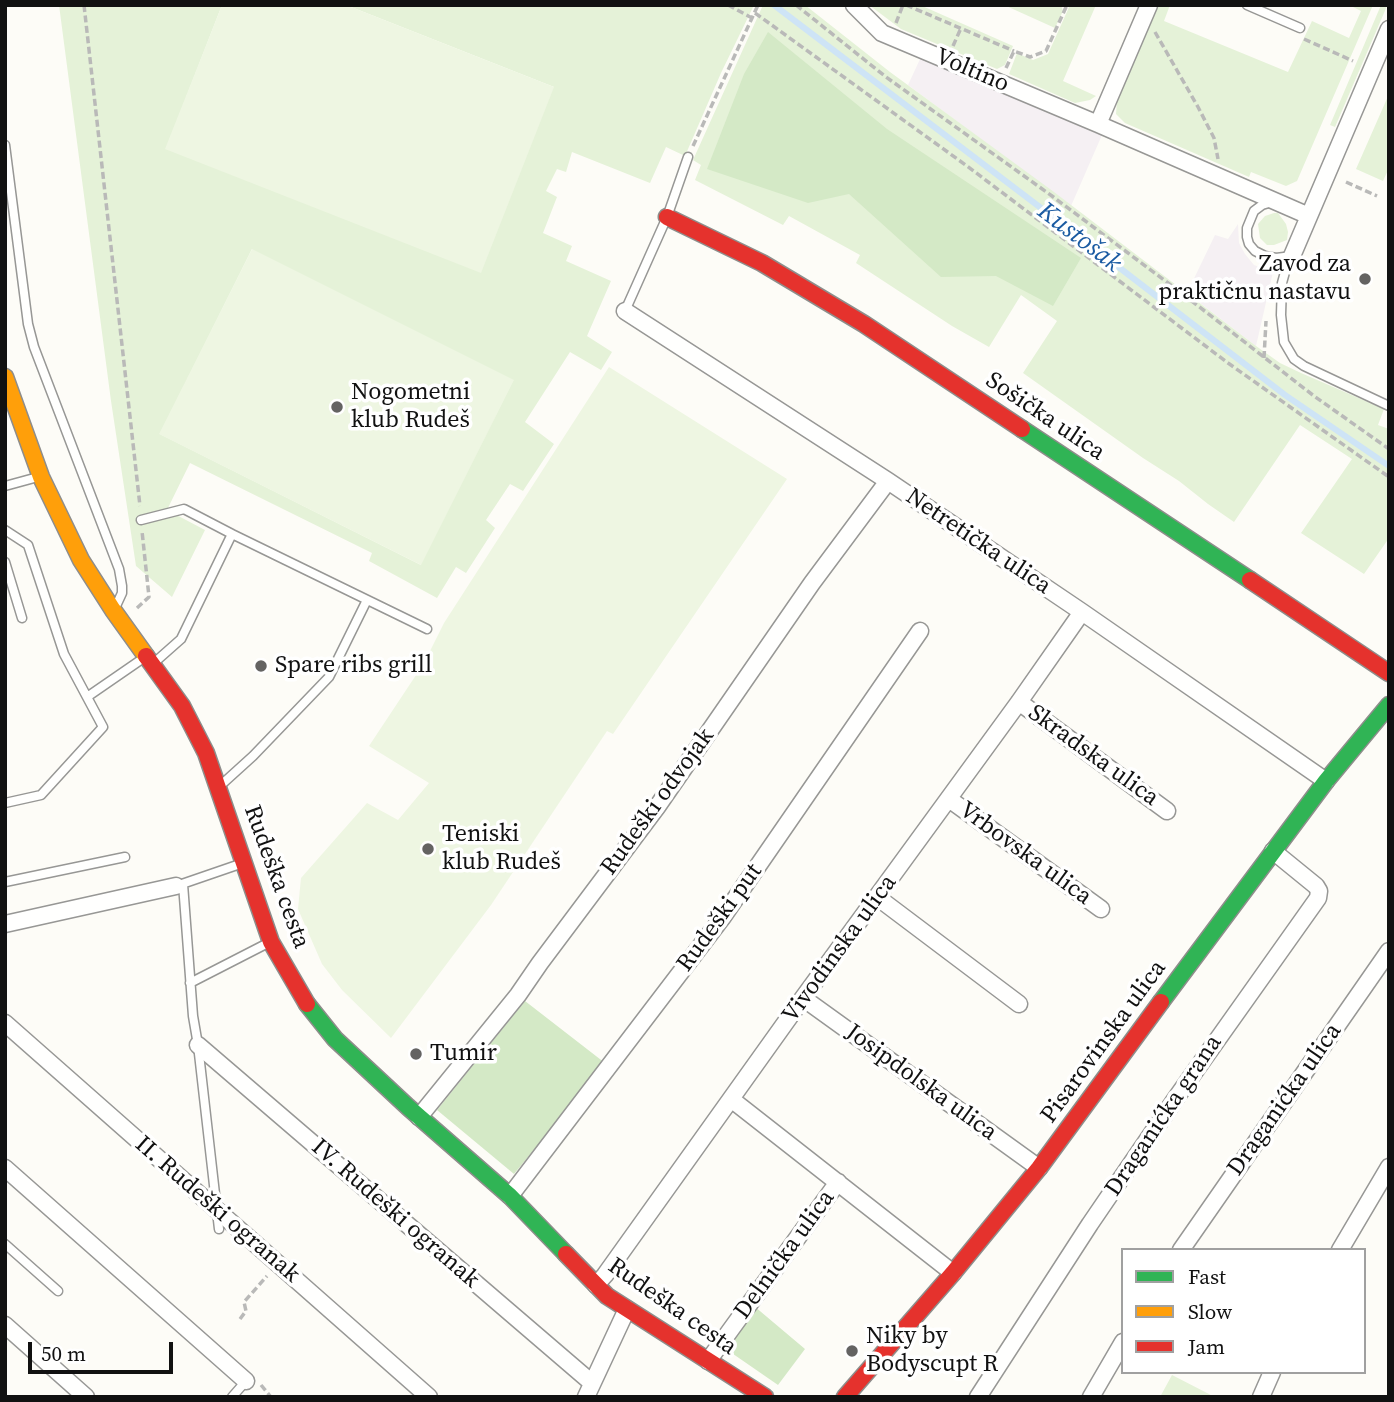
<!DOCTYPE html>
<html>
<head>
<meta charset="utf-8">
<style>
  body { margin:0 }
  #map { position:relative; width:1394px; height:1402px; overflow:hidden; background:#fdfcf7; font-family:"Source Serif 4",serif }
  canvas { display:block }
  .frame { position:absolute; inset:0; border:7px solid #111; pointer-events:none }
  .legend { position:absolute; left:1121px; top:1248px; width:245px; height:126px; box-sizing:border-box; background:#fff; border:2px solid #a0a0a0; margin:0; padding:9px 12px; list-style:none; font-size:21px; color:#111 }
  .legend li { display:flex; align-items:center; gap:14px; height:35px }
  .legend b { width:35px; border:2px solid #a0a0a0 }
  .scale { position:absolute; left:28px; top:1342px; width:145px; height:32px; box-sizing:border-box; border:4px solid #111; border-top:0; padding-left:9px; font-size:21px; line-height:24px; white-space:nowrap; color:#111; -webkit-text-stroke:5px #fff; paint-order:stroke }
</style>
</head>
<body>
<div id="map">
<canvas width="1394" height="1402"></canvas>
<div class="frame"></div>
<ul class="legend">
<li><b style="height:9px;background:#30b455"></b>Fast</li>
<li><b style="height:9px;background:#ff9f0a"></b>Slow</li>
<li><b style="height:9px;background:#e5322d"></b>Jam</li>
</ul>
<div class="scale">50 m</div>
</div>
<script>
const ctx = document.querySelector('canvas').getContext('2d');
ctx.lineJoin = 'round';
function fill(path, color) { ctx.fillStyle = color; ctx.fill(path, 'evenodd'); }
const toPath = rows => new Path2D(rows.map(r => 'M' + r).join(''));
function stroke(path, color, width, dash) { ctx.strokeStyle = color; ctx.lineWidth = width; ctx.lineCap = dash ? 'butt' : 'round'; ctx.setLineDash(dash || []); ctx.stroke(path); }
function write(font, color, halo, rows, align = 'center') {
  ctx.font = font + ' "Source Serif 4",serif'; ctx.lineWidth = 7; ctx.setLineDash([]); ctx.textBaseline = 'middle'; ctx.strokeStyle = halo; ctx.fillStyle = color; for (const [text, x, y, turn = 0] of rows) {
    ctx.save(); ctx.translate(x, y); ctx.rotate((+turn || 0) * Math.PI / 180); ctx.textAlign = isNaN(turn) ? turn : align; if (halo) ctx.strokeText(text, 0, 0); ctx.fillText(text, 0, 0); ctx.restore();
  }
}
fill(toPath([
  [921,57,1102,135,1071,206,908,85],
  [1238,224,1239,243,1245,254,1254,265,1273,272,1256,346,1187,293,1215,235,1228,239]
]), '#f5f0f3');
fill(toPath([
  [59,5,222,5,166,149,554,87,346,5,754,5,721,73,685,156,666,147,650,183,572,152,566,172,557,169,546,191,557,197,543,233,572,246,566,261,611,281,587,336,612,352,601,370,570,352,525,422,554,444,523,491,510,484,486,520,495,528,466,573,456,567,437,598,369,561,372,553,190,463,167,510,205,530,172,597,136,566,111,401],
  [252,249,421,565,160,434],
  [763,5,805,5,890,72,1054,192,1256,346,1280,363,1301,373,1384,409,1378,425,1389,429,1389,538,1364,574,1301,533,1352,459,1300,425,1234,522,1208,504,1179,481,1143,458,1023,373,1057,321,1021,295,989,347,952,326,856,263,860,255,789,216,783,225,695,180,701,165,693,160],
  [869,5,920,5,1013,46,1005,65,997,69,901,29],
  [1004,5,1061,5,1063,11,1055,28],
  [1070,5,1096,5,1063,81,1096,96,1090,100,1075,103,1009,74,1017,53,1033,60,1048,54],
  [1157,5,1170,5,1164,21,1288,72,1312,21,1349,38,1361,11,1349,5,1373,5,1297,181,1286,186,1251,172,1249,177,1125,123,1116,114,1117,100],
  [1381,5,1387,6,1335,127,1330,125],
  [1389,94,1389,168,1383,181,1356,169],
  [1274,213,1278,213,1286,224,1288,232,1287,240,1274,245,1267,245,1260,238,1258,224,1265,216],
  [1172,1375,1209,1394,1214,1397,1160,1397]
]), '#e5f2d8');
fill(toPath([
  [768,32,887,129,1081,258,1053,306,996,276,941,277,849,194,808,203,707,169,744,74],
  [525,1001,605,1063,514,1174,437,1110],
  [754,1306,805,1349,778,1385,723,1347]
]), '#d4e9c6');
fill(toPath([
  [222,5,346,5,554,87,481,273,165,149],
  [252,249,514,380,421,565,159,434],
  [609,367,787,479,613,734,607,731,491,905,391,1038,342,990,322,964,298,909,301,878,367,803,398,820,429,783,369,746,424,663,444,623]
]), '#eef6e2');
stroke(toPath([
  [774,5,1112,262,1285,395,1389,466]
]), '#cee4f6', 6);
const lane = toPath([
  [1247,5,1300,28],
  [5,145,28,324,34,347,119,569,122,586,122,593,116,606],
  [1272,202,1262,205,1254,211,1247,228,1247,237,1249,244,1255,251,1265,256,1276,258,1292,256],
  [1292,256,1285,272,1282,283,1281,315,1284,342,1294,359,1304,366,1389,406],
  [625,311,667,217,688,157],
  [5,486,38,477],
  [141,520,184,509,232,534],
  [5,530,28,545,64,654,103,727,41,795,5,803],
  [5,562,22,618],
  [155,662,181,639,232,534,427,629],
  [87,697,145,657],
  [221,785,253,756,329,677,367,600],
  [5,882,125,857],
  [183,884,193,1016,198,1045,219,1229],
  [179,885,243,863],
  [190,983,268,943],
  [5,1244,58,1291],
  [232,1397,246,1381]
]);
const street = toPath([
  [854,5,882,33,1098,124,1309,216],
  [1098,124,1149,5],
  [1292,256,1389,29],
  [625,311,888,481,1082,612,1326,781],
  [1019,702,1167,811],
  [949,799,1101,909],
  [877,897,1019,1004],
  [5,924,176,886],
  [803,998,1039,1168],
  [5,1023,429,1397],
  [198,1045,592,1383],
  [731,1099,953,1273],
  [419,1117,518,995,540,963,657,807,812,583,888,481],
  [5,1168,246,1381],
  [510,1196,722,918,920,631],
  [1181,1250,1389,951],
  [1340,1250,1389,1167],
  [596,1285,605,1275,803,998,1019,702,1082,612],
  [5,1325,86,1397],
  [708,1361,838,1182],
  [586,1397,627,1309],
  [978,1397,1090,1224,1176,1098,1318,898,1319,891,1316,886,1273,851],
  [1091,1397,1123,1342],
  [1261,1397,1272,1372]
]);
const fast = toPath([
  [1022,429,1250,580],
  [1161,1002,1326,781,1389,705],
  [307,1004,335,1039,408,1107,510,1196,566,1254]
]);
const slow = toPath([
  [5,377,41,477,81,560,113,610,146,656]
]);
const jam = toPath([
  [667,217,762,263,864,324,1022,429],
  [1250,580,1389,673],
  [146,656,182,706,206,753,271,942,307,1004],
  [566,1254,607,1296,765,1397],
  [845,1397,953,1273,1039,1168,1161,1002]
]);
stroke(lane, '#979795', 11);
stroke(street, '#979795', 19);
stroke(fast, '#8e8d8b', 19);
stroke(slow, '#8e8d8b', 19);
stroke(jam, '#8e8d8b', 19);
stroke(toPath([
  [84,5,140,506],
  [728,5,752,18],
  [796,5,886,77,1052,196,1184,295,1314,396,1389,449],
  [906,5,1014,51],
  [755,13,967,166,1228,363,1389,477],
  [896,23,903,5],
  [1155,32,1198,107,1214,138,1218,159],
  [1304,39,1353,61],
  [953,46,961,28],
  [1006,68,1014,51,1030,57,1046,51,1067,5],
  [693,146,758,5],
  [1346,182,1377,196],
  [1264,358,1266,321],
  [137,608,149,597,142,531],
  [240,1319,246,1311,244,1302,267,1276],
  [261,1385,271,1397]
]), '#b9b9b8', 3.5, [7, 3.5]);
stroke(lane, '#fffffe', 8);
stroke(street, '#fffffe', 16);
stroke(fast, '#30b455', 16);
stroke(slow, '#ff9f0a', 16);
stroke(jam, '#e5322d', 16);
for (const [x, y, r, color] of [
  [1365,279,7,"#646362"],
  [337,407,7,"#646362"],
  [261,666,7,"#646362"],
  [428,849,7,"#646362"],
  [416,1054,7,"#646362"],
  [852,1351,7,"#646362"]
]) { const dot = new Path2D(); dot.arc(x, y, r, 0, 2 * Math.PI); ctx.fillStyle = color; ctx.fill(dot); stroke(dot, '#fff', 2.5); }
write('24px', '#111', '#fff', [
  ["Voltino",972,71,23],
  ["Sošička ulica",1045,417,34],
  ["Netretička ulica",978,542,34],
  ["Skradska ulica",1093,756,36],
  ["Rudeški odvojak",658,802,-54],
  ["Vrbovska ulica",1025,854,36],
  ["Rudeška cesta",276,877,70],
  ["Rudeški put",720,918,-54],
  ["Vivodinska ulica",840,949,-54],
  ["Pisarovinska ulica",1104,1042,-54],
  ["Josipdolska ulica",921,1083,36],
  ["Draganićka ulica",1285,1100,-55],
  ["Draganićka grana",1164,1116,-56],
  ["II. Rudeški ogranak",217,1210,41],
  ["IV. Rudeški ogranak",395,1214,41],
  ["Delnička ulica",785,1255,-54],
  ["Rudeška cesta",672,1307,35]
]);
write('24px', '#111', '#fff', [
  ["Zavod za",1351,265,"right"],
  ["praktičnu nastavu",1351,293,"right"],
  ["Nogometni",351,393],
  ["klub Rudeš",351,421],
  ["Spare ribs grill",275,666],
  ["Teniski",442,835],
  ["klub Rudeš",442,863],
  ["Tumir",430,1054],
  ["Niky by",866,1337],
  ["Bodyscupt R",866,1365]
], 'left');
write('italic 26px', '#1b5ba2', '#fff', [
  ["Kustošak",1079,238,37]
]);
</script>
</body>
</html>
